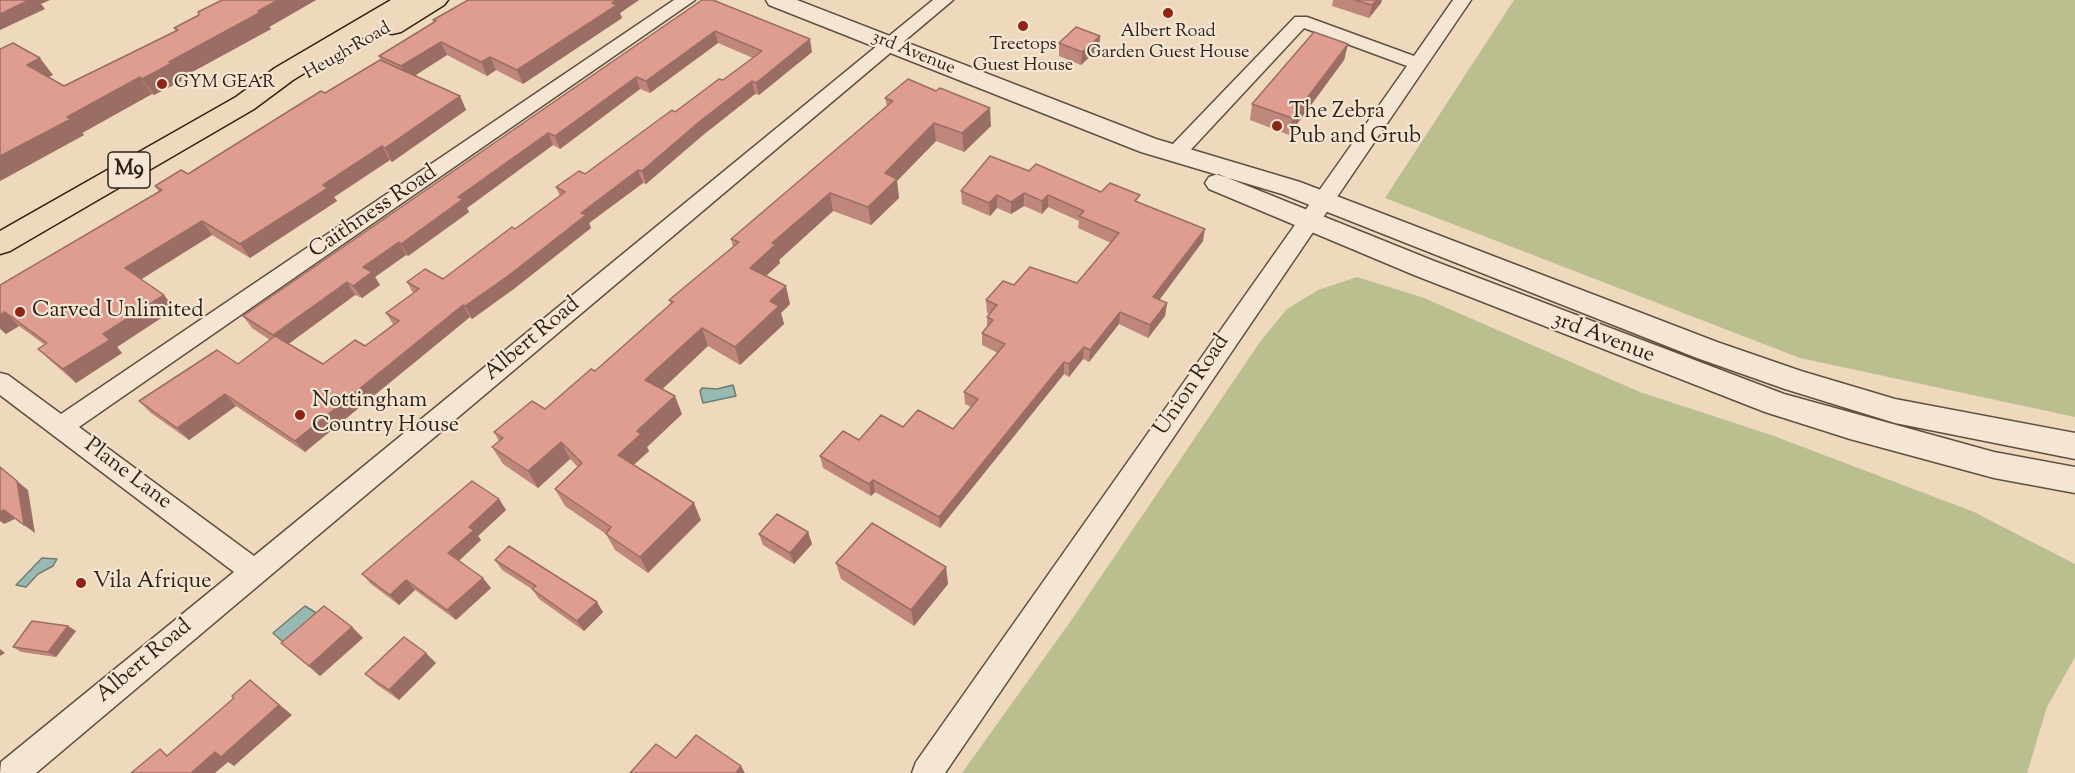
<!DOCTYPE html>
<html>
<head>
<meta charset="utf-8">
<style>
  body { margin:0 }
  canvas { display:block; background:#eed9bc }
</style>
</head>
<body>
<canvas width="2075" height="773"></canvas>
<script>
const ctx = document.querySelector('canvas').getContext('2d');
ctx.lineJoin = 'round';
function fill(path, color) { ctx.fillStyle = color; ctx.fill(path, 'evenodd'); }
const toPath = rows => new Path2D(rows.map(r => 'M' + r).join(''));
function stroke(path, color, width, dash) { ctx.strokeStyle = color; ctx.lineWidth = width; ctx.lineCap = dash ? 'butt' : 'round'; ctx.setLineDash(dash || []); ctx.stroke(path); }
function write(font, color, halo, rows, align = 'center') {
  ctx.font = font + ' "Sorts Mill Goudy",serif'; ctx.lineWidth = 4.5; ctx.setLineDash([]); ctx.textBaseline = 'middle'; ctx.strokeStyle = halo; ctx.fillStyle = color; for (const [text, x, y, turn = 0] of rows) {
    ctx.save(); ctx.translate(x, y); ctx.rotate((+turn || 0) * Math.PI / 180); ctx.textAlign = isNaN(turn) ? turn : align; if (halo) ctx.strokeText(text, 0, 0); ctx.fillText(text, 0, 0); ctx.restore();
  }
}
fill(toPath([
  [1514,0,2075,0,2075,417,1800,358,1385,198],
  [1357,277,1424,298,1640,392,1774,436,1974,512,2075,564,2075,657,2047,707,2027,773,962,773,1070,622,1262,339,1287,309,1318,290]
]), '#bbbf8f');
const water = toPath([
  [733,385,736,396,703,403,700,391,702,388,717,389,733,385],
  [42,558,57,559,53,566,38,574,26,587,16,585,42,558],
  [305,606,318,614,284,643,273,633,305,606]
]);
fill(water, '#99bab2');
stroke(water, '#6e7d74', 1.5);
const minor = toPath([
  [674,0,695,0,79,427,254,556,933,0,953,0,36,773,0,773,1,762,234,572,0,395,0,373,8,375,61,414,674,0],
  [1453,0,1471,0,945,773,912,773,916,762,1407,66,1304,28,1184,157,1170,157,1167,152,1170,147,1295,17,1307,17,1414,56,1453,0]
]);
const tertiary = toPath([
  [766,0,797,0,1156,139,1300,182,1717,342,1801,371,1895,399,2075,433,2075,459,1895,423,1785,389,1697,358,1282,194,1141,152,769,5,766,0],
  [1218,174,1434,261,1784,394,1994,452,2075,467,2075,493,1994,478,1850,439,1765,412,1414,275,1209,189,1205,183,1209,177,1218,174]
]);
const primary = toPath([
  [391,0,448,0,444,5,401,32,392,34,383,32,380,27,293,80,254,109,10,251,0,254,0,231,236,97,275,68,391,0]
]);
stroke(minor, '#5e4f41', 3);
stroke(tertiary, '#5e4f41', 3);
stroke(primary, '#2e2118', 3);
fill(minor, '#f4e6d3');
fill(tertiary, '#f4e6d3');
fill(primary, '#eed9bc');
fill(toPath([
  [222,0,316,0,269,27,271,29,181,78,183,80,154,95,152,94,82,133,84,135,0,181,0,49,53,75,49,77,64,86,176,31,174,28,199,15],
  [468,0,639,0,620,13,622,18,523,84,496,70,487,76,447,55,414,76,460,96,466,110,392,162,390,160,334,197,337,201,250,258,212,235,141,279,175,309,117,347,122,353,76,383,52,362,38,349,45,345,19,326,6,334,0,329,0,285,159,192,155,186,188,174,381,61,379,56,434,22,433,20],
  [702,0,812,52,759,95,755,94,703,135,646,184,643,183,589,223,591,228,515,288,472,319,470,317,305,452,236,406,189,440,151,413,139,401,238,364,270,340,252,328,243,316],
  [718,43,753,58,723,80,675,112,585,174,556,187,560,196,515,229,443,279,407,282,413,293,386,313,393,324,365,346,323,364,288,344,355,295,362,298,380,285,375,277,406,255,408,256,469,212,467,208,553,145,560,149,640,89,650,93],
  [1333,0,1382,0,1381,3,1369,18,1332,6],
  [1100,36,1099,48,1081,65,1059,56,1059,43],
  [1348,44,1344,60,1289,135,1250,120,1252,104],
  [885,98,991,126,964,152,936,141,897,181,899,198,871,225,833,211,779,260,780,263,766,276,790,304,781,313,784,324,740,365,708,346,662,389,682,414,647,447,649,451,633,465,701,520,648,573,615,550,606,534,565,506,555,489,578,467,570,459,538,488,503,464,492,447,499,441,494,432,545,409,595,371,671,304,669,300,733,247,731,239,887,106],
  [1029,171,1139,202,1203,241,1159,300,1167,303,1165,316,1148,338,1119,324,1089,362,1083,359,1069,377,1064,374,940,528,875,492,871,496,823,468,820,456,859,440,903,427,953,429,971,407,965,404,964,392,998,353,982,345,982,333,987,327,987,317,990,314,987,313,986,300,1014,285,1077,283,1111,243,1078,228,1079,221,1048,207,1042,214,1024,206,1011,214,997,208,990,216,962,204,961,191],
  [499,499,506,510,478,536,481,540,459,561,491,588,456,620,415,590,399,605,371,584,362,574],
  [808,532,812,544,794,564,763,545,759,534],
  [495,560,603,612,584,631,539,599,532,589,502,570],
  [836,563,946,567,948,584,914,626,841,579],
  [68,626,76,631,56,657,21,652,13,647],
  [352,627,363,638,320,676,281,643],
  [436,663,399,700,376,684,365,674]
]), '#bf877c');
fill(toPath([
  [29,0,50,0,41,4,45,9,0,30,0,14],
  [278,0,316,0,269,27,271,29,181,78,183,80,154,95,142,79,169,62],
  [616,0,639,0,620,13,622,18,523,84,517,70],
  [1376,0,1382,0,1381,3,1369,18,1372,5],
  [715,31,718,43,650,93,646,81],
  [1100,36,1099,48,1081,65,1082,52],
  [810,39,812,52,759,95,756,83],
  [441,42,447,55,408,80,401,66],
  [1348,44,1344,60,1289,135,1292,118],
  [490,57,496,70,487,76,481,62],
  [40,58,53,75,40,81,27,65],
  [140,77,152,94,82,133,84,135,0,181,0,156,67,117],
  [636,77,640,89,560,149,555,136],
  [752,81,755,94,703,135,646,184,642,171,699,122],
  [460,96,466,110,392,162,385,148],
  [990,108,991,126,964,152,962,133],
  [934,123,936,141,897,181,899,198,871,225,868,207,885,173],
  [548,133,553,145,467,208,469,212,408,256,401,244,458,197],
  [382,146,390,160,334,197,337,201,250,258,240,244,323,185],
  [638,170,643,183,589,223,591,228,515,288,472,319,465,306,581,213],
  [830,193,833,211,779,260,780,263,755,286,750,268,772,243],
  [1024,193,1024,206,1011,214,1011,202],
  [997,195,997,208,990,216,989,203],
  [1048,195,1048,207,1042,214,1042,201],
  [202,221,212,235,137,282,125,268],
  [1205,229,1203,241,1152,310,1153,297],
  [399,242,406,255,375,277,380,285,362,298,353,286,363,267],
  [347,282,355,295,283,348,273,335],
  [786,286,790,304,781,313,784,324,740,365,735,347,770,301],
  [164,295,175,309,117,347,122,353,76,383,63,369,103,334],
  [1167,303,1165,316,1148,338,1150,325],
  [463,305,470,317,305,452,295,441],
  [5,312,19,326,6,334,0,328,0,315],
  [1120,312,1119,324,1089,362,1090,350],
  [702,328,708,346,653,398,645,380],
  [1084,347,1083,359,1069,377,1069,364],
  [1064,362,1064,374,940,528,939,517],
  [225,394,236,406,189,440,177,428],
  [675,396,682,414,647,447,649,451,626,472,618,455,637,431],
  [561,442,570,459,538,488,528,471],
  [873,480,875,492,871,496,869,484],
  [17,481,28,490,35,533,24,525],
  [499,499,506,510,478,536,481,540,456,563,448,553,469,527],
  [694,503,701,520,648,573,640,557],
  [0,510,4,510,15,519,4,524,0,521],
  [808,532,812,544,794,564,790,553],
  [946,567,948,584,914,626,911,610],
  [483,578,491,588,456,620,447,610],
  [406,580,415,590,399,605,390,595],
  [597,602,603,612,584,631,577,621],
  [68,626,76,631,56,657,48,652],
  [352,627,363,638,320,676,309,666],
  [0,649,5,653,0,656],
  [426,653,436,663,399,700,389,690],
  [250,680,292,715,234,766,228,762,215,773,191,773],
  [741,766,745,773,736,773]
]), '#9b6e65');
const building = toPath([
  [0,0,29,0,0,14,0,0],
  [222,0,278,0,258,11,261,12,169,62,172,63,142,79,140,77,67,117,71,119,0,156,0,49,13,43,40,58,27,65,64,86,178,30,174,28,199,15,198,12,222,0],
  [468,0,616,0,612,3,617,5,517,70,490,57,481,62,441,42,401,66,379,56,436,21,433,20,468,0],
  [702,0,713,0,810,39,756,83,752,81,699,122,642,171,638,170,581,213,586,215,508,276,465,306,463,305,295,441,225,394,177,428,139,401,217,350,238,364,275,336,323,364,355,340,365,346,399,321,386,313,419,289,407,282,425,269,443,279,512,227,515,229,565,192,556,187,579,171,585,174,672,110,675,112,719,79,723,80,762,51,715,31,646,81,636,77,555,136,548,133,458,197,463,199,401,244,399,242,363,267,372,272,353,286,347,282,273,335,243,316,702,0],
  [1355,0,1376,0,1372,5,1355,0],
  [1076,27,1100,36,1082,52,1059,43,1076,27],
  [1314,32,1348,44,1292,118,1252,104,1314,32],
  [380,60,460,96,385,148,382,146,323,185,328,188,240,244,202,221,125,268,164,295,103,334,110,340,63,369,38,349,47,343,5,312,0,315,0,285,162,190,155,186,181,170,188,174,321,91,325,93,380,60],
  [908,79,936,91,940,88,990,108,962,133,934,123,885,173,897,179,868,207,830,193,772,243,775,245,750,268,786,286,770,301,779,306,735,347,702,328,645,380,675,396,637,431,641,434,618,455,694,503,640,557,606,534,611,527,555,489,582,463,561,442,528,471,492,447,503,438,494,432,532,401,545,409,591,369,595,371,673,302,669,300,739,242,731,239,893,101,885,98,908,79],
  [990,156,1029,171,1036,164,1101,192,1110,183,1140,195,1135,201,1205,229,1153,297,1167,303,1150,325,1120,312,1090,350,1084,347,1069,364,1064,362,939,517,873,480,869,484,820,456,843,431,859,440,881,415,903,427,918,410,953,429,978,399,964,392,1005,344,982,333,993,320,987,317,997,305,986,300,1003,281,1014,285,1030,267,1077,283,1119,233,1079,216,1084,211,1048,195,1042,201,1024,193,1011,202,997,195,989,203,961,191,990,156],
  [0,467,17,481,24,525,4,510,0,512,0,467],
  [472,481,499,499,469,527,474,530,448,553,483,578,447,610,406,580,390,595,362,574,472,481],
  [777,514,808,532,790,553,759,534,777,514],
  [872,523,946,567,911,610,836,563,872,523],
  [509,546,597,602,577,621,532,589,536,586,495,560,509,546],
  [324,606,352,627,309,666,281,643,324,606],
  [32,621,68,626,48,652,13,647,32,621],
  [404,637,426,653,389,690,365,674,404,637],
  [250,680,279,705,221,757,215,752,191,773,131,773,160,749,167,756,234,698,232,696,250,680],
  [696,735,741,766,736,773,630,773,656,744,676,758,696,735]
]);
fill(building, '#de9d90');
stroke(building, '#9b6e65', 1.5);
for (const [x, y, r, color] of [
  [1168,13,6,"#8f2418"],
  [1023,26,6,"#8f2418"],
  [162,84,6,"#8f2418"],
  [1277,126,6,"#8f2418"],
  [20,312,6,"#8f2418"],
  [300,415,6,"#8f2418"],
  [81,583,6,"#8f2418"]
]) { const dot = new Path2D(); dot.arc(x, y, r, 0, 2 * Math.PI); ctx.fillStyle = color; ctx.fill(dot); stroke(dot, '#f4e6d3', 2); }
write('18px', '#2e2118', '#f4e6d3', [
  ["Albert Road",1168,33],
  ["Garden Guest House",1168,54],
  ["Treetops",1023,46],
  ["Guest House",1023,67],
  ["GYM GEAR",174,84,"left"]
]);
write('18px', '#2e2118', '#f4e6d3', [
  ["Heugh Road",348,52,-30],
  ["3rd Avenue",913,54,22]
]);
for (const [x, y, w] of [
  [129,170,42]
]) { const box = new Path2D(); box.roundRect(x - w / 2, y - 18, w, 36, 4.5); ctx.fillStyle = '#f4e6d3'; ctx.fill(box); stroke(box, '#2e2118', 1.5); }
write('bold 21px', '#2e2118', null, [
  ["M9",129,170]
]);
write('22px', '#2e2118', '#f4e6d3', [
  ["The Zebra",1289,113],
  ["Pub and Grub",1289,138],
  ["Carved Unlimited",32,312],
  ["Nottingham",312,402],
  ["Country House",312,427],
  ["Vila Afrique",93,583]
], 'left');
write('22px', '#2e2118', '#f4e6d3', [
  ["Caithness Road",374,213,-34],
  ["3rd Avenue",1603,339,21],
  ["Albert Road",533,340,-40],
  ["Union Road",1193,386,-56],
  ["Plane Lane",127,475,37],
  ["Albert Road",145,662,-40]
]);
</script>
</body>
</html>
